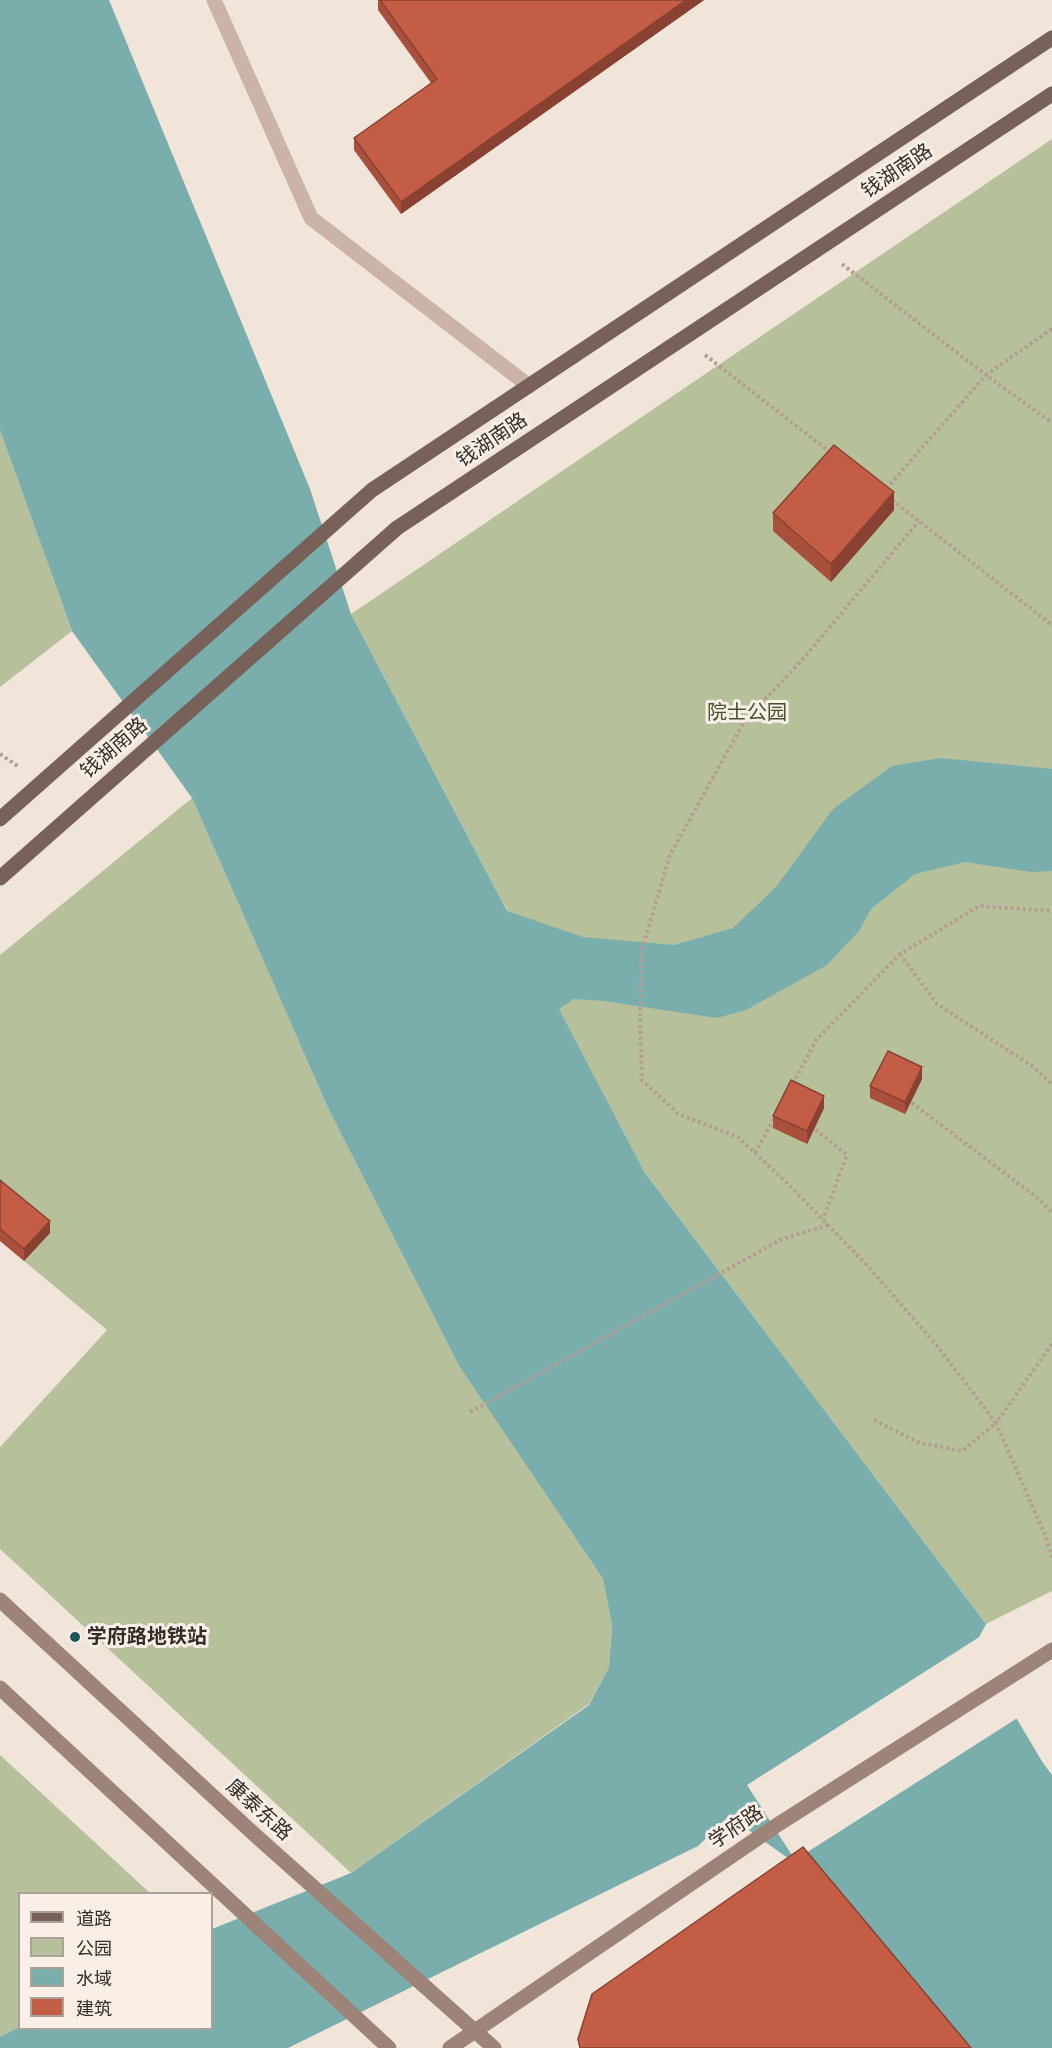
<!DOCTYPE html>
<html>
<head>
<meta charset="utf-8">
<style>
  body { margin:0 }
  #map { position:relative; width:1052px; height:2048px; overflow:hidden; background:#f1e5da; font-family:"Public Sans","Noto Sans SC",sans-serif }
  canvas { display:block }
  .legend { position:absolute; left:18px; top:1892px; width:195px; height:138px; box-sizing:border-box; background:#f9efe7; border:2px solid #aba19a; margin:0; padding:8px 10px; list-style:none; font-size:18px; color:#352b27 }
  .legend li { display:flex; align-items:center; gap:12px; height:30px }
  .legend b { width:30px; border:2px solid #aba19a }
</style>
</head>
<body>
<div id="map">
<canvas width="1052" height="2048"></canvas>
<ul class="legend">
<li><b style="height:8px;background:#776158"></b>道路</li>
<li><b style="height:16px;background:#b6c09b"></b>公园</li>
<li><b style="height:16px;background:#7aaead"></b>水域</li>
<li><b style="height:16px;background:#c45d46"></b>建筑</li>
</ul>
</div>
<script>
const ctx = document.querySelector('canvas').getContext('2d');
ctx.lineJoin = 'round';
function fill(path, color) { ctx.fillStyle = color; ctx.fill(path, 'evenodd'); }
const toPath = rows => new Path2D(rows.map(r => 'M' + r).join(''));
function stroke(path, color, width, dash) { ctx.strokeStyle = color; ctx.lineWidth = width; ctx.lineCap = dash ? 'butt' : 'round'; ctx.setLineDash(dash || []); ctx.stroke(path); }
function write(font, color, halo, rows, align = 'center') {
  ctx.font = font + ' "Public Sans","Noto Sans SC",sans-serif'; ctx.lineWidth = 6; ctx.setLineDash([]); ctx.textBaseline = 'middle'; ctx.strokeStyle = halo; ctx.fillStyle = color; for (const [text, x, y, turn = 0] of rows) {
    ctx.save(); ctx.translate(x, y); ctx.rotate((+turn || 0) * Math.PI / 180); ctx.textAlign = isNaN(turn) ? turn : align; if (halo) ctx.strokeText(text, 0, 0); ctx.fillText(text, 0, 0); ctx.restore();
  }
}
fill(toPath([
  [1052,139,1052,1591,986,1624,645,1173,351,614],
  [0,430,72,631,0,687],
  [192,798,328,1108,459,1366,603,1579,612,1626,609,1667,589,1704,351,1873,0,1549,0,1447,107,1330,24,1261,50,1233,0,1192,0,955],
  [0,1755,150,1893,20,1894,19,2027,0,2037]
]), '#b6c09b');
fill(toPath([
  [0,0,109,0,310,489,351,614,507,911,583,937,674,945,733,928,776,887,833,809,892,766,941,758,1052,769,1052,871,1031,872,965,862,915,874,871,909,859,931,827,965,746,1010,717,1018,604,1001,574,999,559,1009,645,1173,986,1624,974,1647,1043,1763,1052,1775,1052,2048,953,2048,803,1869,729,1816,698,1846,288,2048,0,2048,0,2037,19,2027,20,2028,212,2028,212,1929,351,1873,589,1705,609,1667,612,1626,603,1579,459,1366,328,1108,192,798,72,631,0,430]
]), '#7aaead');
fill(toPath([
  [984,1634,978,1647,1019,1717,795,1860,747,1785]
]), '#f1e5da');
stroke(toPath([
  [842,264,986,375,885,490],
  [1052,329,986,375,1052,423],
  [705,355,831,453],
  [892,500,1052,625],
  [0,754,19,767],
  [900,954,937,1004,1032,1066,1052,1084],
  [793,1084,816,1040,900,954,979,906,1052,911],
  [907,1099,1040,1200,1052,1213],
  [811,1126,847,1155,823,1219],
  [755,1153,775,1117],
  [1052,1344,996,1423,1045,1535,1052,1558],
  [470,1412,782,1239,828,1225],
  [874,1420,917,1442,962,1451,996,1423,938,1347,865,1263,789,1185,738,1137,678,1114,642,1080,640,1017,642,949,670,855,744,722,802,660,919,521]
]), '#b59e91', 4, [3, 3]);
stroke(toPath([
  [214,0,311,218,529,386]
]), '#c9b4a7', 15);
stroke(toPath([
  [0,1600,255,1835,494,2048],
  [0,1688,389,2048],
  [450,2048,774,1827,1052,1650]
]), '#9d8378', 15);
stroke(toPath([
  [0,819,372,490,1052,38],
  [0,878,397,528,1052,94]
]), '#776158', 15);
fill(toPath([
  [378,0,704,0,401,214,354,150,354,138,431,83,378,10],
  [894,510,831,582,773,531,773,513],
  [922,1079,905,1114,870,1098,870,1086],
  [824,1108,807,1144,773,1128,773,1116],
  [0,1180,50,1233,24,1261,0,1241]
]), '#a9503c');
fill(toPath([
  [686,0,704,0,401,214,401,202],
  [894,492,894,510,831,582,831,564],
  [922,1067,922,1079,905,1114,905,1102],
  [824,1096,824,1108,807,1144,807,1131],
  [50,1221,50,1233,24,1261,24,1249]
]), '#894131');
const building = toPath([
  [380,0,686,0,401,202,354,138,437,79,380,0],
  [834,445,894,492,831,564,773,513,834,445],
  [888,1051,922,1067,905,1102,870,1086,888,1051],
  [791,1080,824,1096,807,1131,773,1116,791,1080],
  [0,1180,50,1221,24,1249,0,1229,0,1180],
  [803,1847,971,2048,580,2048,578,2039,592,1994,803,1847]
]);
fill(building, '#c45d46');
stroke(building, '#894131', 1.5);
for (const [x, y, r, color] of [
  [75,1637,6,"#1d5656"]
]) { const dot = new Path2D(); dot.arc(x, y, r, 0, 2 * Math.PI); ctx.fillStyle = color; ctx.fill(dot); stroke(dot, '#f9efe7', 2); }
write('20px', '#352b27', '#f9efe7', [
  ["钱湖南路",897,171,-34],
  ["钱湖南路",492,440,-34],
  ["钱湖南路",114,748,-41],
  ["康泰东路",259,1810,42],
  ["学府路",736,1827,-34]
]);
write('20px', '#47532b', '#f9efe7', [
  ["院士公园",747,713]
]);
write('bold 20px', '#352b27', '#f9efe7', [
  ["学府路地铁站",87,1637]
], 'left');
</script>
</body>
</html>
